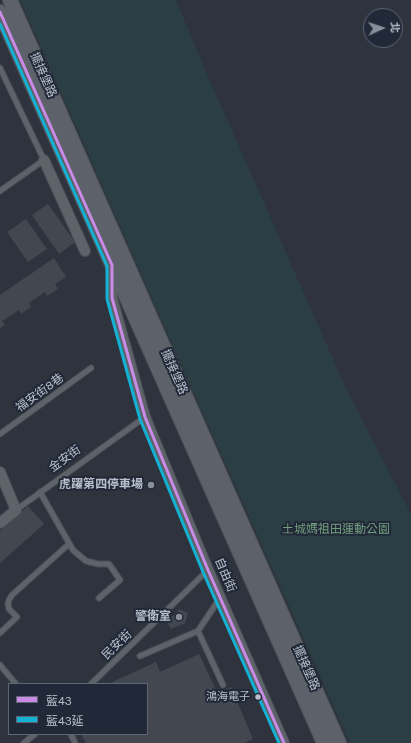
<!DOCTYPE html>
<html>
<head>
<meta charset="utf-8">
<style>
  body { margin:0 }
  #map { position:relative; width:411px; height:743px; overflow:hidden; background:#2e333d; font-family:Karla,"Noto Sans TC",sans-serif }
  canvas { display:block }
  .legend { position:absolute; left:8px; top:683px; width:140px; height:52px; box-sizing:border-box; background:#212938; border:1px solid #5e6573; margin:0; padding:5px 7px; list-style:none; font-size:12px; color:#b9c0cc }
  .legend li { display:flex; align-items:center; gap:8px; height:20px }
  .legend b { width:20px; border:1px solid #5e6573 }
  .north { position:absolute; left:363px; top:8px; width:40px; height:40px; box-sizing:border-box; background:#212938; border:1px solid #5e6573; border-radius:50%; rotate:87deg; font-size:11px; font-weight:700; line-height:16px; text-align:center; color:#b9c0cc }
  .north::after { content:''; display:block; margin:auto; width:14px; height:18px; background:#888f9a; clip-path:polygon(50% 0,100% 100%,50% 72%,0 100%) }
</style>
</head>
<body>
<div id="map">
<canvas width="411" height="743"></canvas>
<ul class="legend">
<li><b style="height:5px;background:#ca8be6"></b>藍43</li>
<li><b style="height:5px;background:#13b2d5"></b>藍43延</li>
</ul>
<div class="north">北</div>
</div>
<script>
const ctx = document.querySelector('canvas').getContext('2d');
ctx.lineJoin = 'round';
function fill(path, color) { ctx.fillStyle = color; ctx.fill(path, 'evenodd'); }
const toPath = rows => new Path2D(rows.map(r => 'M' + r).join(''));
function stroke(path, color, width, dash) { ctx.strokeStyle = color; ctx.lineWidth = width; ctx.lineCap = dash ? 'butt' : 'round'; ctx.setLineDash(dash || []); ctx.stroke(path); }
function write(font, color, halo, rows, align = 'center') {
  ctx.font = font + ' Karla,"Noto Sans TC",sans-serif'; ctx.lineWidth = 4; ctx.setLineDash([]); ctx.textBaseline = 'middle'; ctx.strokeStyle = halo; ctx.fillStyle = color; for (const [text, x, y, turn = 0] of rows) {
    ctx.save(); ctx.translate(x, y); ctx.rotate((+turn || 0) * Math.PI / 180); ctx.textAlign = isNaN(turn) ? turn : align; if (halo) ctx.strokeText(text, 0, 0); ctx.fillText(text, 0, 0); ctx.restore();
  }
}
fill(toPath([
  [20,0,176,0,207,74,346,388,411,514,411,743,350,743,152,299,41,47]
]), '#2b3e43');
fill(toPath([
  [48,204,75,242,59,254,32,215],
  [26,219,47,249,28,262,7,232],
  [54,258,66,277,55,284,58,289,47,296,45,292,29,303,31,307,21,314,19,310,2,321,5,325,0,328,0,295],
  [28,506,44,524,0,563,0,531],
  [179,609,188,613,185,623,171,629,166,620,176,614],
  [199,654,218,694,231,687,253,739,244,743,86,743,81,734,147,734,147,684,108,684,156,662,160,672]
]), '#434850');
const lane = toPath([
  [0,68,44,160,0,191],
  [0,434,91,368],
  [40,492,73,550,86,561,98,564,109,564,120,580,99,598],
  [16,510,145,417],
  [198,631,223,685],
  [0,633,17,617,9,609,8,604,9,600,12,595,69,544],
  [140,656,198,631,220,598],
  [0,665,16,684],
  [91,684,208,570],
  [71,734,75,743],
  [24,743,35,734]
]);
const street = toPath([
  [44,160,85,251],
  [112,267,112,298,145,417,208,570,284,743],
  [0,472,16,510,0,523]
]);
const secondary = toPath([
  [10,0,339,743],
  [0,12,324,743]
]);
stroke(lane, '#4a4e55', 7);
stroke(street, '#4a4e55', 12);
stroke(secondary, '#4a4e55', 16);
stroke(lane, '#5e636a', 5);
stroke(street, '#5e636a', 10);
stroke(secondary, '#5d6169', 14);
stroke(toPath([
  [0,12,112,265,112,298,145,417,208,570,284,743]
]), '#ca8be6', 3);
stroke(toPath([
  [0,24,107,266,107,299,140,419,203,572,279,743]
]), '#13b2d5', 3);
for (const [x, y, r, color] of [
  [151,485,4,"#888f9a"],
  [179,617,4,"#888f9a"],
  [258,697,3.5,"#b9c0cc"]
]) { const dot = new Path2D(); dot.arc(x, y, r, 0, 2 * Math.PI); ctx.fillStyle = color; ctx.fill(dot); stroke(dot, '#212938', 1.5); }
write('11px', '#b9c0cc', '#212938', [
  ["鴻海電子",250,697]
], 'right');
write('12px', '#b9c0cc', '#212938', [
  ["擺接堡路",43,75,66],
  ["擺接堡路",174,372,66],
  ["福安街8巷",40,393,-36],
  ["金安街",65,459,-36],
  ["自由街",225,575,67],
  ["民安街",117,645,-44],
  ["擺接堡路",306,668,66]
]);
write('bold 12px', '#b9c0cc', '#212938', [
  ["虎躍第四停車場",143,485],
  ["警衛室",171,617]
], 'right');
write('12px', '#719d7d', '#212938', [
  ["土城媽祖田運動公園",336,530]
]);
</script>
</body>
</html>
